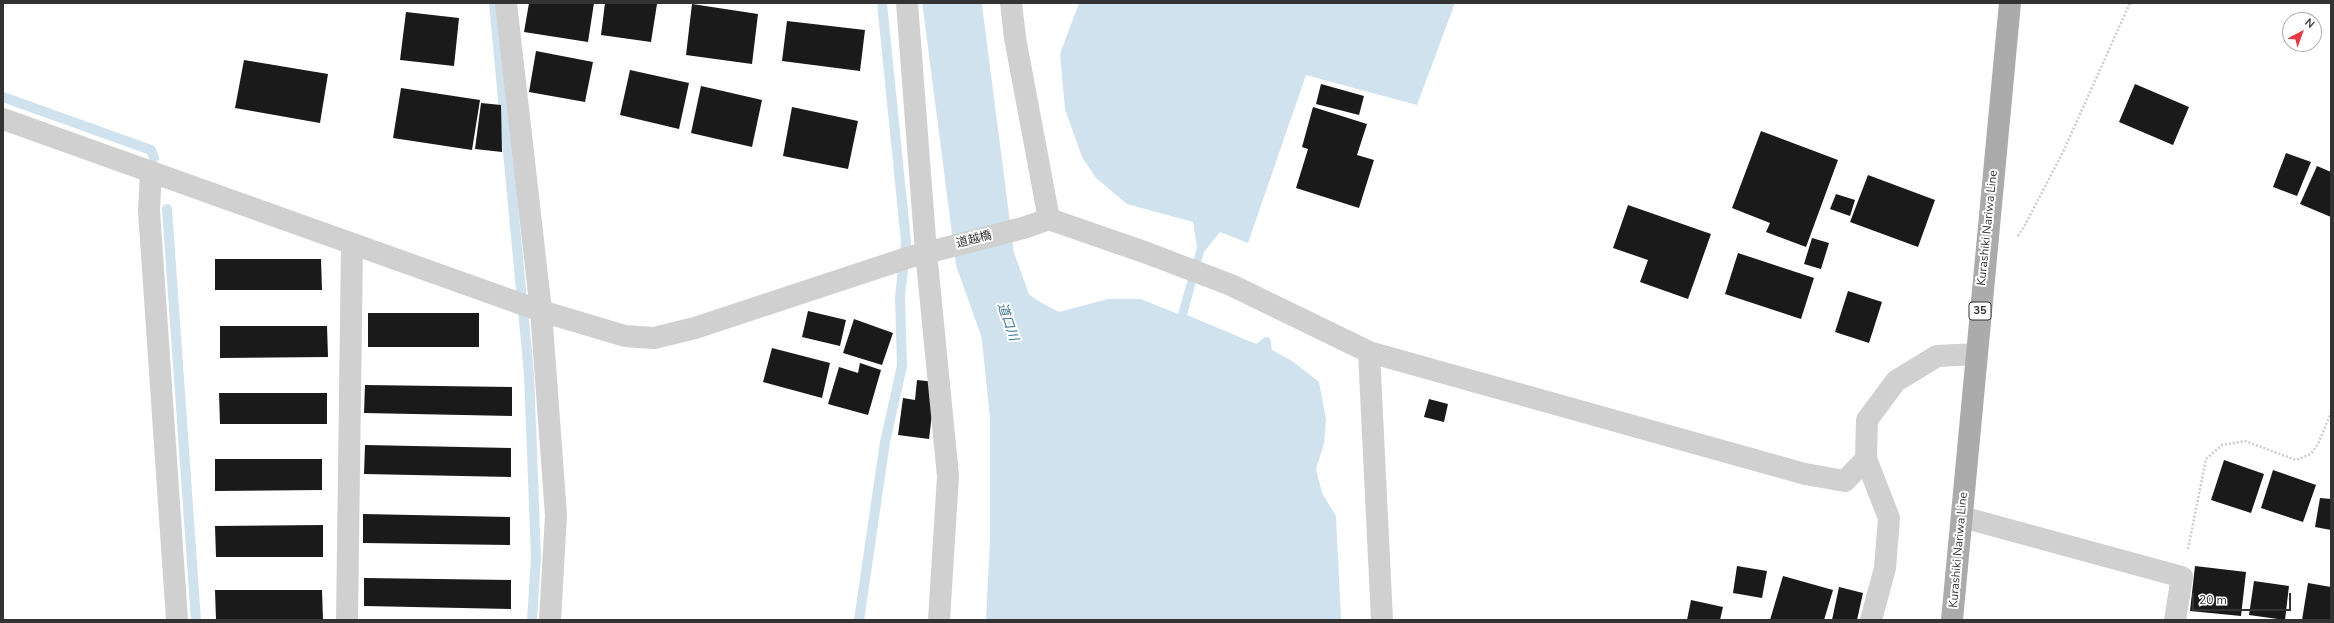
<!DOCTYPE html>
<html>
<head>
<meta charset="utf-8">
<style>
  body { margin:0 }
  #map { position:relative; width:2334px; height:623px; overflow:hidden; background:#fff; font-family:"Nunito Sans",sans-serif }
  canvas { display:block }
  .frame { position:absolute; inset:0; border:4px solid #333; pointer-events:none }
  .north { position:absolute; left:2282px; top:12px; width:40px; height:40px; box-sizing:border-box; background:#fff; border:1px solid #adadad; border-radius:50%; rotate:41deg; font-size:11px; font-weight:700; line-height:16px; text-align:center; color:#333 }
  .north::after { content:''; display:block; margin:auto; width:14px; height:18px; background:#e63946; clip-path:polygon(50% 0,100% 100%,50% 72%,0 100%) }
  .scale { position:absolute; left:2192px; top:593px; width:99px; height:18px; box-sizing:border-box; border:2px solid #333; border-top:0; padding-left:5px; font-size:12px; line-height:14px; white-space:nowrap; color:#333; -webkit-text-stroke:3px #fff; paint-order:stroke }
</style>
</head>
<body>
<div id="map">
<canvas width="2334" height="623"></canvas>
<div class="frame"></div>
<div class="north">N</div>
<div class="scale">20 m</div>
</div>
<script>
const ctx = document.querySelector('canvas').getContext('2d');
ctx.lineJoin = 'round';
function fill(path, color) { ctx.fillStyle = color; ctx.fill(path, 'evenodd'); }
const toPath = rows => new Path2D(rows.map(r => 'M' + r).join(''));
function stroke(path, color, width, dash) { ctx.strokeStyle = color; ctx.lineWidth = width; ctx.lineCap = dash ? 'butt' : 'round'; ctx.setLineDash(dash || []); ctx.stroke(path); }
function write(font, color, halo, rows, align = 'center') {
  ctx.font = font + ' "Nunito Sans","Noto Sans JP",sans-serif'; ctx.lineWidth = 4; ctx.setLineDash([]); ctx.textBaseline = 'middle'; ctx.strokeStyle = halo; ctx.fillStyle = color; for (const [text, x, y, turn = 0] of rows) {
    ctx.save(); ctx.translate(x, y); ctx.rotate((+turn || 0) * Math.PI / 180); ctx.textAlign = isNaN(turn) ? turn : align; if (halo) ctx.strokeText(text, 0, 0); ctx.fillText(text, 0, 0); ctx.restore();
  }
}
fill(toPath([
  [1079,3,1455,3,1417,105,1306,75,1248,243,1220,232,1204,252,1187,315,1256,344,1265,337,1270,338,1272,350,1292,361,1319,382,1326,419,1324,443,1316,469,1322,493,1336,516,1341,620,986,620,990,540,990,417,978,304,963,276,961,261,1003,246,1008,271,1017,286,1040,302,1059,312,1108,299,1141,299,1178,314,1197,247,1193,222,1127,204,1096,178,1082,157,1065,109,1060,54]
]), '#cfe2ee');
stroke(toPath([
  [494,4,529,374,536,558,532,620],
  [3,97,151,150,154,158],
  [167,209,196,620],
  [859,620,885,442,902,366,900,297,906,242,882,3]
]), '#cfe2ee', 10);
stroke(toPath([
  [952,3,985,259,1010,329]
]), '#cfe2ee', 59);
fill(toPath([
  [529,3,594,3,588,42,524,32],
  [605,3,657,4,651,42,601,35],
  [692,4,758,14,752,64,686,55],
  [406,12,459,18,454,66,400,60],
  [787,21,865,30,860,71,782,61],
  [536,51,593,62,585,102,529,92],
  [244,60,328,74,320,123,235,108],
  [630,70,689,83,679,129,620,115],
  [1321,84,1364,96,1359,115,1316,104],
  [2135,84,2189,107,2173,145,2119,122],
  [701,86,762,100,752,147,691,133],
  [401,88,480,100,472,150,393,138],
  [481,103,501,105,502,152,475,149],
  [792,107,858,121,848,169,783,156],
  [1313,107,1367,124,1357,155,1374,160,1359,208,1296,188,1308,149,1302,147],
  [1761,131,1838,160,1806,247,1766,232,1770,223,1732,208],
  [2286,153,2311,162,2297,196,2273,187],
  [2317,166,2331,172,2331,217,2300,204],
  [1868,175,1935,200,1918,247,1850,222],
  [1836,194,1855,200,1850,216,1830,209],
  [1628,205,1711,234,1688,299,1640,282,1648,260,1613,248],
  [1812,238,1829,243,1821,269,1804,264],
  [1738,253,1814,278,1801,319,1725,294],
  [215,259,321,259,322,290,215,290],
  [1848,291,1882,302,1869,343,1835,332],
  [808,311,846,320,840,346,802,337],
  [368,313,479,313,479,347,368,347],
  [854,319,893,333,882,365,843,353],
  [220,326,327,326,328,357,220,358],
  [772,348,830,363,822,398,763,382],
  [860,363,881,370,868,415,828,404,839,367,858,373],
  [917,380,936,382,929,439,898,435,903,398,915,400],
  [365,385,512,387,512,416,364,413],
  [219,393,327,393,327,424,220,424],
  [1429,399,1448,404,1444,422,1424,417],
  [365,445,511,448,511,477,364,474],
  [215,459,322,459,322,490,215,491],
  [2224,460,2264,474,2251,513,2211,500],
  [2273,470,2316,485,2303,522,2261,508],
  [2320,498,2331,499,2331,530,2315,527],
  [363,514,510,517,510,545,363,543],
  [323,525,323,557,216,557,215,526],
  [1737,566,1767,571,1762,598,1733,593],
  [2195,566,2246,572,2241,616,2190,611],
  [1783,576,1833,590,1824,620,1770,620],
  [364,578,511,580,511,609,364,606],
  [2254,581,2289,586,2285,620,2249,615],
  [2308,583,2331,587,2331,620,2302,620],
  [1839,587,1863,593,1857,620,1832,620],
  [215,590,322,590,323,620,216,620],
  [1691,600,1723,607,1720,620,1687,620]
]), '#1a1a1a');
stroke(toPath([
  [2018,236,2025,225,2063,152,2130,3],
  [2188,549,2206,459,2222,445,2245,441,2296,460,2311,454,2318,444,2331,413]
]), '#cdcdcd', 2.5, [2, 2]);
stroke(toPath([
  [506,3,541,311,556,515,550,620],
  [907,3,926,252,948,476,939,620],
  [1011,3,1015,38,1049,219],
  [3,119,541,311,625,336,654,338,695,328,910,257,1023,228,1049,219,1147,253,1231,285,1369,352,1805,474,1845,481,1866,459],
  [151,172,149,211,177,620],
  [1369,352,1382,620],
  [1962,517,2182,577,2175,620],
  [347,620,352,245],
  [1871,620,1885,568,1889,518,1866,459,1867,420,1896,381,1937,356,1976,354]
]), '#d0d0d0', 22);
stroke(toPath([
  [1952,620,2010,3]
]), '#ababab', 22);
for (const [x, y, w] of [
  [1980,311,22]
]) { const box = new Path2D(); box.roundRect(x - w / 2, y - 9, w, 18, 3); ctx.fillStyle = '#fff'; ctx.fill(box); stroke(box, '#333', 1); }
write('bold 11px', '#333', null, [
  ["35",1980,311]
]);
write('12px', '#333', '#fff', [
  ["Kurashiki Nariwa Line",1988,228,-84],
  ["道越橋",974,240,-14],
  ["Kurashiki Nariwa Line",1959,550,-85]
]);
write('italic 13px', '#3f7597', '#fff', [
  ["道口川",1007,322,71]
]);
</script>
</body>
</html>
